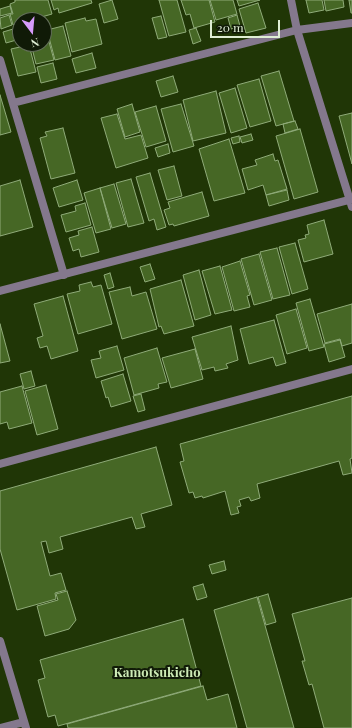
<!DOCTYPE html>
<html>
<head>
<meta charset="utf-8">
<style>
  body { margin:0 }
  #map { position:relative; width:352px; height:728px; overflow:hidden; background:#203606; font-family:"Playfair Display",serif }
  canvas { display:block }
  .north { position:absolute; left:12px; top:12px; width:40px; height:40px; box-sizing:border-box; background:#101a07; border:1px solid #636f59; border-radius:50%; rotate:164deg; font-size:11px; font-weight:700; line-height:16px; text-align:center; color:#dfeed4 }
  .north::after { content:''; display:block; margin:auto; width:14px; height:18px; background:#d69bfa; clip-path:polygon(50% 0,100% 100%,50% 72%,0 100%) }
  .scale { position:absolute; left:210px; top:20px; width:70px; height:18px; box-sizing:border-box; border:2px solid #dfeed4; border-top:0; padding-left:5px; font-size:12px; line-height:14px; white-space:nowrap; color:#dfeed4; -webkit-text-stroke:3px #101a07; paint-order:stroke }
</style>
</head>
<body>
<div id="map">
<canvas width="352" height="728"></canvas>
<div class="north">N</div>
<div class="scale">20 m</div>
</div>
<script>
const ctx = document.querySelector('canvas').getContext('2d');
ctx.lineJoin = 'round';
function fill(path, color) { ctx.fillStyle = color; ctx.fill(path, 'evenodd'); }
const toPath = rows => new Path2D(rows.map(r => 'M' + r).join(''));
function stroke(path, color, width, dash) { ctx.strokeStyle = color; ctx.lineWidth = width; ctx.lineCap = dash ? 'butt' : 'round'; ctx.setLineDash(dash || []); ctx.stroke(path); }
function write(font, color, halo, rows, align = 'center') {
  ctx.font = font + ' "Playfair Display",serif'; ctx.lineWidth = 4; ctx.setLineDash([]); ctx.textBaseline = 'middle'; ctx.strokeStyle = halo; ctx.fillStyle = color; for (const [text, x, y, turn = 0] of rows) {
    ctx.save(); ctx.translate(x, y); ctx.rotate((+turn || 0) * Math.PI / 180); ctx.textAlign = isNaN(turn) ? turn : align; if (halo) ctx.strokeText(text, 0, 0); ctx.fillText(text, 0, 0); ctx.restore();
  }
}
const building = toPath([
  [15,0,48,0,52,14,31,20,20,20,20,23,13,25,10,14,13,14,10,4,15,2,15,0],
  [51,0,91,0,92,3,59,13,58,8,54,10,51,0],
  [112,0,118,19,104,23,99,4,112,0],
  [159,0,177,0,186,32,169,36,159,0],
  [181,0,209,0,215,22,194,28,190,14,186,15,181,0],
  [210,0,233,0,237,14,216,20,210,0],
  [237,0,260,0,239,6,237,0],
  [306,0,322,0,324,10,309,13,306,0],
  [324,0,343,0,344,7,326,11,324,0],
  [349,0,352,0,352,13,351,13,349,0],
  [258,3,266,28,246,33,239,9,258,3],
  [10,6,12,13,0,16,0,9,10,6],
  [9,15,12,25,1,29,0,18,9,15],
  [237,15,240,26,231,29,228,18,237,15],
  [161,16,167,37,158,39,152,18,161,16],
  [85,18,86,21,96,19,102,44,72,52,65,23,85,18],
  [63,26,71,56,55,60,47,30,63,26],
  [20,27,20,39,6,43,3,32,20,27],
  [196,28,201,41,193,44,189,30,196,28],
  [44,31,46,31,54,60,36,64,31,44,44,44,44,31],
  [29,45,36,72,18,76,11,49,29,45],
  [92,53,96,68,76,73,72,59,92,53],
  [53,63,57,79,41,83,37,67,53,63],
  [279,71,294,121,276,126,261,76,279,71],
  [173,76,178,92,161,97,156,81,173,76],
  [259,79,271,121,250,127,237,85,259,79],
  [235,88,247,128,231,133,219,93,235,88],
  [216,91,226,133,193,141,183,100,216,91],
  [0,95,11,132,0,135,0,95],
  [132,104,140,132,125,137,117,109,132,104],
  [181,104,194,146,173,152,161,109,181,104],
  [156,106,166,141,146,147,135,112,156,106],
  [352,113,352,164,339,116,352,113],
  [117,114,125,139,141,135,148,158,116,168,101,118,117,114],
  [295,121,298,129,285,133,283,124,295,121],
  [63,128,75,173,51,179,40,138,47,136,45,132,63,128],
  [300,129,318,192,294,199,276,136,300,129],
  [251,134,253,140,242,143,240,137,251,134],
  [239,136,240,142,233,144,231,138,239,136],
  [229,139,245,193,214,201,199,149,229,139],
  [168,144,170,153,158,157,155,148,168,144],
  [273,154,275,161,278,160,287,189,266,195,263,185,248,190,242,169,257,165,255,160,273,154],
  [174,166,182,196,167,200,158,170,174,166],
  [150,173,166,227,157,230,154,219,149,221,136,177,150,173],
  [131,179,144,223,128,227,116,183,131,179],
  [20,180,33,227,0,236,0,186,20,180],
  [77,180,83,200,59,207,53,188,77,180],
  [114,184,126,224,112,228,100,188,114,184],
  [100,188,111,229,96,233,84,193,100,188],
  [287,190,289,200,269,206,266,195,287,190],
  [202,192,209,216,174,226,173,224,169,225,164,210,170,208,168,202,202,192],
  [85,203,91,225,66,232,61,215,76,211,75,206,85,203],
  [324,220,333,254,304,262,298,240,306,238,305,235,309,234,307,225,324,220],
  [92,227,99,252,81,257,79,249,73,251,69,238,79,235,78,231,92,227],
  [295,243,308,289,292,294,279,247,295,243],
  [277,248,290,295,273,299,260,252,277,248],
  [259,254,272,300,254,305,241,259,259,254],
  [240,261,250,295,247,296,250,307,234,311,222,267,240,261],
  [150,264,155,279,145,282,140,267,150,264],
  [220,266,232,310,215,314,202,271,220,266],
  [199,270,211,315,195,320,183,275,199,270],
  [110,273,114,287,108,289,104,275,110,273],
  [181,280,194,326,164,334,161,326,159,327,150,289,181,280],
  [91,282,93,287,101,285,112,324,78,334,67,294,80,291,79,285,91,282],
  [130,287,132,296,146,292,157,329,122,339,109,292,130,287],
  [63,296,78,351,51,359,47,346,40,348,37,338,43,336,34,304,63,296],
  [310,299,324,347,309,351,296,303,310,299],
  [352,304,352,343,342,346,340,339,325,343,317,314,352,304],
  [296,309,307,348,287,354,276,315,296,309],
  [274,320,286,363,276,366,273,357,249,364,240,329,274,320],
  [0,324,10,361,0,363,0,324],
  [231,326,238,360,226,364,228,368,215,371,214,367,202,370,192,337,231,326],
  [340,340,345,357,329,362,324,344,340,340],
  [117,346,124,370,96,378,91,360,101,358,99,351,117,346],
  [157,348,167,382,158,384,159,388,134,395,124,358,157,348],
  [195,349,203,379,171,388,162,358,195,349],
  [31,371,35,386,24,389,20,374,31,371],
  [123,374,131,401,111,407,108,397,106,398,101,381,123,374],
  [46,385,58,429,37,435,25,391,46,385],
  [22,386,32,423,9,429,7,422,0,424,0,392,22,386],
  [141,394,145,410,138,412,133,396,141,394],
  [352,396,352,458,350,459,352,473,343,475,339,461,257,484,260,498,251,501,249,497,239,500,241,506,237,507,239,513,231,515,225,491,203,498,202,496,195,498,193,492,189,493,180,462,184,461,180,444,352,396],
  [156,447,172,505,141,514,145,527,136,529,132,517,60,537,63,549,49,553,46,541,41,542,50,576,61,573,66,590,55,593,56,599,17,610,0,549,0,491,156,447],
  [224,561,226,570,212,574,209,565,224,561],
  [203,584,207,597,197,600,193,587,203,584],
  [67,591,76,620,69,629,45,636,37,606,58,600,56,594,67,591],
  [268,594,276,622,266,625,258,597,268,594],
  [257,597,294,728,247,728,214,610,257,597],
  [352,598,352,728,324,728,312,684,309,685,302,661,305,661,292,614,352,598],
  [183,619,201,686,58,726,55,715,48,717,38,680,45,678,40,660,183,619],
  [203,686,207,700,228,694,237,728,68,728,67,724,203,686]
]);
fill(building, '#466725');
stroke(building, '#8fab79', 1);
stroke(toPath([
  [291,0,297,30,352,207],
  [0,60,64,275],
  [13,103,297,30,352,23],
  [0,291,352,199],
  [0,464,352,369],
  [0,641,26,728],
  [0,728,24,722]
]), '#84788d', 8);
write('bold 13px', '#cdebb6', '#101a07', [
  ["Kamotsukicho",157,673]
]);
</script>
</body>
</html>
